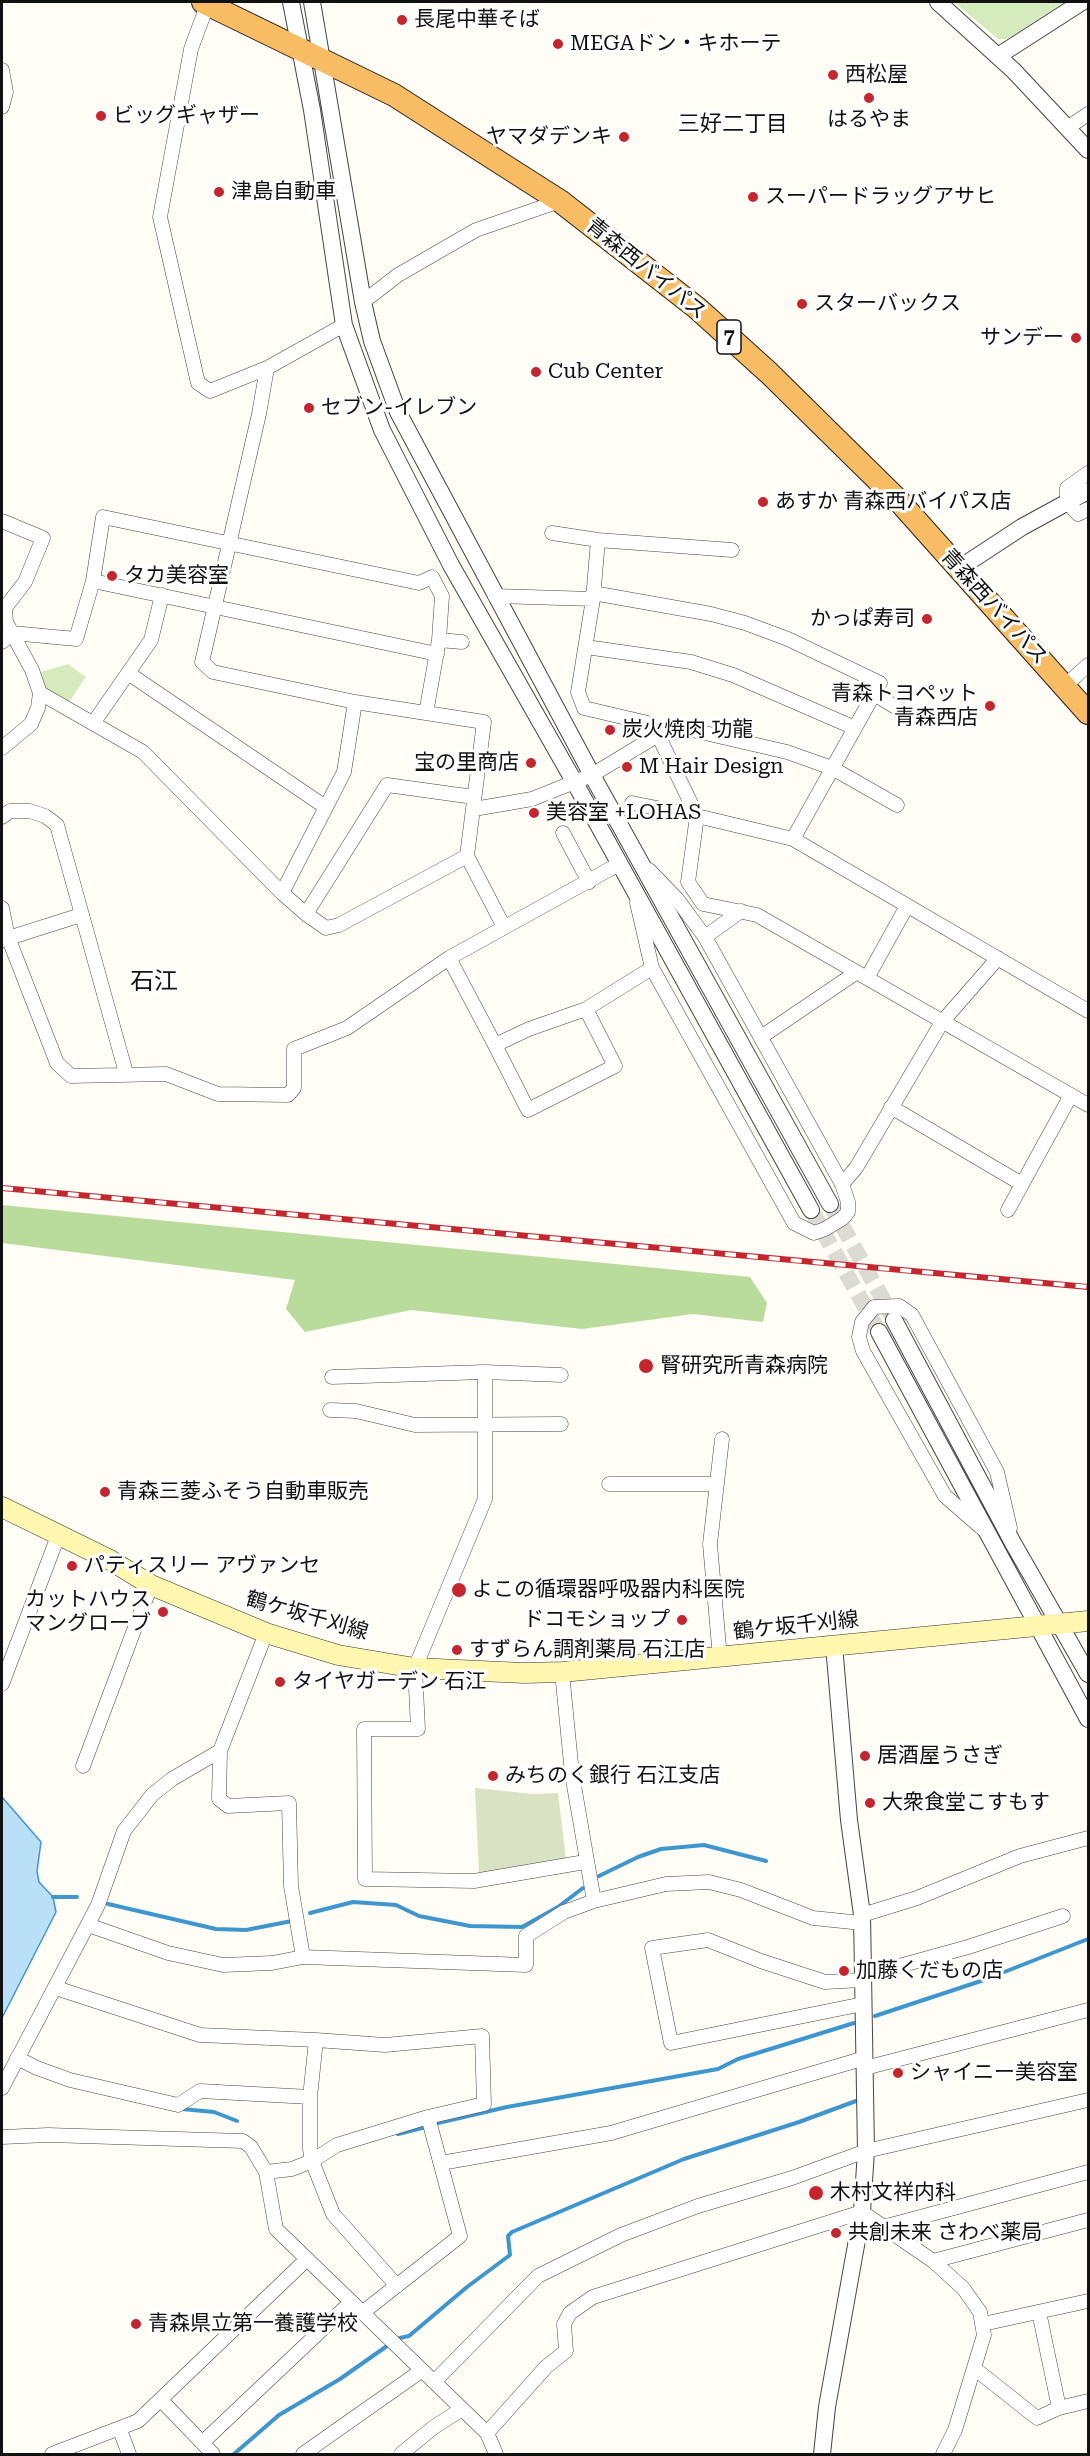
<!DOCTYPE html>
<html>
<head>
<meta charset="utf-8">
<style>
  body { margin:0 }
  #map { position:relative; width:1090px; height:2456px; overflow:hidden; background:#fffdf5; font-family:"Roboto Serif",serif }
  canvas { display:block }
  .frame { position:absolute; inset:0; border:3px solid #111; pointer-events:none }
</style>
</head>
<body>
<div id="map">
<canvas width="1090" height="2456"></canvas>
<div class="frame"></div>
</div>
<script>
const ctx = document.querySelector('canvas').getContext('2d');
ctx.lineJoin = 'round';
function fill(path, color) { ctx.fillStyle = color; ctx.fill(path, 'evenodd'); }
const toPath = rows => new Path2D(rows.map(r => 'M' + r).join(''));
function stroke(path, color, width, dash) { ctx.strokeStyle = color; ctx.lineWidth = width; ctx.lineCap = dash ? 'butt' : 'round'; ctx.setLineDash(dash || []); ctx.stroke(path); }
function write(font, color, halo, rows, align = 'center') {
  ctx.font = font + ' "Roboto Serif","Noto Sans JP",serif'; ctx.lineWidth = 6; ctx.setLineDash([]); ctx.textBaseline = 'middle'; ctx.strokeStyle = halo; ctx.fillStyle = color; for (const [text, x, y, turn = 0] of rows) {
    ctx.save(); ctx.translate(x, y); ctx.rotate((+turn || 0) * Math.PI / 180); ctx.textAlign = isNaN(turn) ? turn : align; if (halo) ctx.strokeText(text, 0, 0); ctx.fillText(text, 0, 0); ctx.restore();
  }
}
fill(toPath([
  [954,2,1064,2,1007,39,998,39],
  [68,664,86,677,69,702,46,690,41,672]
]), '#d5ebbd');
fill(toPath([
  [2,1205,750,1277,767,1303,763,1322,693,1314,582,1329,411,1310,305,1332,286,1309,295,1280,2,1243]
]), '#b9dc9c');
fill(toPath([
  [475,1788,534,1794,558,1793,566,1859,479,1874]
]), '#d9e3c4');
const water = toPath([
  [2,1797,41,1842,37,1871,39,1882,53,1897,56,1912,2,2018,2,1797]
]);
fill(water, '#b9e0f7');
stroke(water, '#3f96cf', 1.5);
stroke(toPath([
  [599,1876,638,1857,661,1849,704,1845,766,1861],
  [53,1897,77,1897],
  [108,1904,216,1929,246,1930,292,1921],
  [310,1913,353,1902,396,1905,419,1916,470,1926,522,1927,558,1907,583,1888],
  [875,2016,984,1980,1088,1939],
  [182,2109,214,2112,237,2121],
  [438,2123,507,2107,718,2069,738,2059,854,2023],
  [398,2134,426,2127],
  [400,2338,409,2336,467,2287,510,2255,508,2236,512,2232,684,2159,799,2122,856,2101],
  [234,2454,279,2415,340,2379,387,2346]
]), '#3f96cf', 4);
stroke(toPath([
  [830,1204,894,1319],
  [811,1210,879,1332]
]), '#dbdad3', 16, [16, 8]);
const minor = toPath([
  [208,3,191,49,160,217,198,383,210,391,267,368],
  [2,70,6,92,2,107],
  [1067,128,1088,114],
  [363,302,398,275,476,230,560,201],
  [344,325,267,368,259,414,202,662,213,672,355,702,484,722,467,856,504,927],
  [1088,473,1067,488,1067,502,1078,514,1088,509],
  [2,521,43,538,25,582,5,608,6,622,32,670,40,693,143,752,282,893,306,914,387,785,474,797],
  [552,533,598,540,732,550],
  [598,540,593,599,578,692,584,708,648,723,658,735,697,816,688,882,703,904,757,915,1088,1105],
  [93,581,437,654],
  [593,593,711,614,745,623,788,639,880,683,793,839],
  [495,596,593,599],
  [439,640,462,642],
  [2,642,12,633,76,639,93,581,103,517,419,583,432,577,442,596,439,640,426,713],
  [586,647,691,662,733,675,855,728],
  [128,673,324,806],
  [1065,686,1088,665],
  [874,694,909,715],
  [94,722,151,640,162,595],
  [2,748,31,724,38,708,40,693],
  [632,803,697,816,793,839,1088,1011],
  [474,809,532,799,592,775,658,735,692,730,787,752,832,768,897,805],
  [2,817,10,811,30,811,45,816,57,825,126,1073],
  [563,833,589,882],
  [282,893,344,772,355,702],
  [637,903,652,968,794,1223,814,1233,825,1229,843,1218,848,1212,848,1202,842,1184,705,937,677,899,649,870],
  [2,908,8,937,57,1063,71,1076,166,1074,218,1094,288,1095,294,1088,294,1049,347,1028,449,958,619,864],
  [306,914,326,928,339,925,467,856],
  [705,937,741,911],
  [2,940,81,915],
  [449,958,495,1045,529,1029,586,1009,652,968],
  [867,978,907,906],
  [761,1037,857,972],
  [495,1045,528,1110,615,1066,586,1009],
  [891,1107,1022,1184],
  [842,1184,856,1168,942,1022,998,958],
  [1008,1210,1071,1095],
  [485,1372,485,1499,415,1668,418,1729,364,1729,365,1879,474,1881,585,1862],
  [332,1377,485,1372,561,1375],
  [330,1410,356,1411,415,1425,561,1424],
  [609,1484,717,1484],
  [983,1529,945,1496,863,1351,859,1337,862,1322,874,1307,899,1306,912,1315,997,1472,1010,1528],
  [720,1658,710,1544,722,1439],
  [2,1684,58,1536],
  [220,1751,219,1799,228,1806,289,1803,291,1886,303,1957],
  [83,1766,151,1585],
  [594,1901,666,1884,709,1882,741,1890,813,1918,862,1923],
  [862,1915,917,1898,1020,1856,1088,1838],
  [88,1925,168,1953,223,1965,272,1963,303,1957,526,1965,526,1936,564,1912,594,1901,572,1774,562,1672],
  [863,1976,968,1947,1063,1916],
  [863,1980,825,1982,761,1961,708,1940,652,1948,671,2043,863,2004],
  [56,1988,200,2035,316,2040,310,2097,310,2149,312,2161,292,2169,266,2172],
  [316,2040,385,2045,482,2036,484,2104,428,2117,337,2145,312,2161,333,2214,397,2286],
  [17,2058,37,2068,70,2080,178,2105,200,2091,310,2097],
  [865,2068,1088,2010],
  [2,2088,98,1905,124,1831,152,1795,172,1779,220,1751,266,1633],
  [2,2137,48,2135,243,2141,251,2147,266,2172,276,2229,487,2433,496,2454],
  [441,2163,611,2133,865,2058],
  [883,2227,1088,2172],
  [933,2261,1088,2220],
  [1039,2312,1059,2408],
  [362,2313,460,2236,428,2117],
  [983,2324,1088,2301],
  [974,2368,1037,2418,1059,2408,1088,2401],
  [434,2382,538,2276,621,2235,698,2206,792,2178,866,2151,1088,2100],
  [161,2400,213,2454],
  [120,2430,129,2454],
  [487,2433,546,2367,566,2351,564,2324,570,2313,593,2297,862,2212,933,2261,963,2288,980,2312,984,2335,955,2430,943,2454],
  [203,2442,350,2303],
  [52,2454,138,2421,306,2260],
  [303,2454,421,2371],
  [401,2454,434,2427,462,2409]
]);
const tertiary = toPath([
  [291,2,312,110,344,325,382,430,451,565,575,783,811,1210],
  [312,2,363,302,372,341,398,412,592,775,830,1204],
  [938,2,1014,71,1088,150],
  [998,56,1082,2],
  [958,569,1022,527,1088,491],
  [894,1320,1013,1543,1088,1674],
  [879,1332,1088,1719],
  [822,2454,827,2407,862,2212,866,2151,862,1915,849,1820,834,1645]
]);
const secondary = toPath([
  [2,1507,110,1560,151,1585,266,1633,338,1655,415,1668,524,1673,562,1672,1088,1621]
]);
const trunk = toPath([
  [203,2,394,95,560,201,697,308,769,373,898,500,1088,713]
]);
stroke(minor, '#444', 15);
stroke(tertiary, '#444', 18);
stroke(secondary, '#333', 21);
stroke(trunk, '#222', 24);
stroke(minor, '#fff', 14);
stroke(tertiary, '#fff', 16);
stroke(secondary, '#fff6b0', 20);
stroke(trunk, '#f7bc64', 22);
const rail = toPath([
  [2,1188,1088,1287]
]);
stroke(rail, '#c4262e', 6);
stroke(rail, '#fff', 4, [11]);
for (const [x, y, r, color] of [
  [402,20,6,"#c4262e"],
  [558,44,6,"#c4262e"],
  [833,75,6,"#c4262e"],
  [869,98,6,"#c4262e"],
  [101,116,6,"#c4262e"],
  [624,137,6,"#c4262e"],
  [219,192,6,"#c4262e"],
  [753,197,6,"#c4262e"],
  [802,304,6,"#c4262e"],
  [1076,338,6,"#c4262e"],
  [536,372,6,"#c4262e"],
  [309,408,6,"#c4262e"],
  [763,502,6,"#c4262e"],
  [112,576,6,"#c4262e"],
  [927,619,6,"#c4262e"],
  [990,706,6,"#c4262e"],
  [610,730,6,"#c4262e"],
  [531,763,6,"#c4262e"],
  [627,767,6,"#c4262e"],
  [534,813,6,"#c4262e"],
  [646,1366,8,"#c4262e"],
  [105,1492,6,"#c4262e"],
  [72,1566,6,"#c4262e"],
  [459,1590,8,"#c4262e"],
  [163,1612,6,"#c4262e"],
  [682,1620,6,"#c4262e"],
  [457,1650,6,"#c4262e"],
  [280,1682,6,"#c4262e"],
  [865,1756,6,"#c4262e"],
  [493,1776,6,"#c4262e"],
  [870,1803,6,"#c4262e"],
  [844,1971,6,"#c4262e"],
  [898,2073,6,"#c4262e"],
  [816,2193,8,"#c4262e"],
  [836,2233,6,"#c4262e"],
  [136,2324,6,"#c4262e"]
]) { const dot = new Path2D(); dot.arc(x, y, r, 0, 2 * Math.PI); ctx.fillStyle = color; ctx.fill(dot); stroke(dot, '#fff', 2); }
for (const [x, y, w] of [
  [729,337,24]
]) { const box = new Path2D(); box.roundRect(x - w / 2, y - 17, w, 34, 4.5); ctx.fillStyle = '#fff'; ctx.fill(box); stroke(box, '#111', 1.5); }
write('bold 20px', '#111', null, [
  ["7",729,337]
]);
write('21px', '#111', '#fff', [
  ["長尾中華そば",414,20],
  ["MEGAドン・キホーテ",570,44],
  ["西松屋",845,75],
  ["ビッグギャザー",113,116],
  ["はるやま",869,120,"center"],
  ["ヤマダデンキ",612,137,"right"],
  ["津島自動車",231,192],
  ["スーパードラッグアサヒ",765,197],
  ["スターバックス",814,304],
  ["サンデー",1064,338,"right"],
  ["Cub Center",548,372],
  ["セブン-イレブン",321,408],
  ["あすか 青森西バイパス店",775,502],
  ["タカ美容室",124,576],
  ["かっぱ寿司",915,619,"right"],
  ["青森トヨペット",978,694,"right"],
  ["青森西店",978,718,"right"],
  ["炭火焼肉 功龍",622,730],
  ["宝の里商店",519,763,"right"],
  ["M Hair Design",639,767],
  ["美容室 +LOHAS",546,813],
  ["腎研究所青森病院",660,1366],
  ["青森三菱ふそう自動車販売",117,1492],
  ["パティスリー アヴァンセ",84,1566],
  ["よこの循環器呼吸器内科医院",472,1590],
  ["カットハウス",151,1600,"right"],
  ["マングローブ",151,1624,"right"],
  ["ドコモショップ",670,1620,"right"],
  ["すずらん調剤薬局 石江店",469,1650],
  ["タイヤガーデン 石江",292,1682],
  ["居酒屋うさぎ",877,1756],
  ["みちのく銀行 石江支店",505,1776],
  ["大衆食堂こすもす",882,1803],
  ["加藤くだもの店",856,1971],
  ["シャイニー美容室",910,2073],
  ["木村文祥内科",830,2193],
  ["共創未来 さわべ薬局",848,2233],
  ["青森県立第一養護学校",148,2324]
], 'left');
write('21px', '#111', '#fff', [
  ["青森西バイパス",646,269,39],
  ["青森西バイパス",994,607,48],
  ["鶴ケ坂千刈線",307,1616,16],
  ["鶴ケ坂千刈線",796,1626,-6]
]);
write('22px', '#111', '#fff', [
  ["三好二丁目",733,125]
]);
write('24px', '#111', '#fff', [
  ["石江",154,982]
]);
</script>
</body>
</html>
